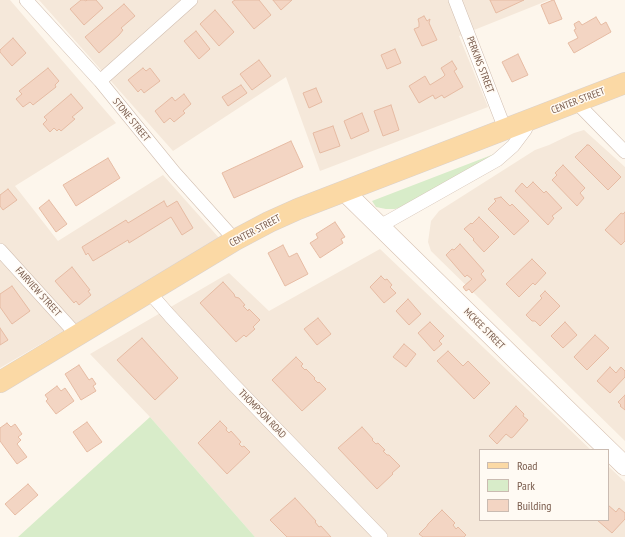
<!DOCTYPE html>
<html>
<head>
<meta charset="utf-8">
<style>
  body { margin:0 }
  #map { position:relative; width:625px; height:537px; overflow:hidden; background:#fdf6ec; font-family:"PT Sans Narrow",sans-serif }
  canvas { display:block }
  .legend { position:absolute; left:479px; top:449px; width:130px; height:72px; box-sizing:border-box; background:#fffaf3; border:1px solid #cabbb1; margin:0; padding:5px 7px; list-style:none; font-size:12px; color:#7a5c4d }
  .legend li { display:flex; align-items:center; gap:8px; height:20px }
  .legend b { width:20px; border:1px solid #cabbb1 }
</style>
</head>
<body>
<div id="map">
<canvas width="625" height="537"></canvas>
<ul class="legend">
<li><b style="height:5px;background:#fbd9a5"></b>Road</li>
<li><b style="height:11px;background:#d8ecc9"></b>Park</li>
<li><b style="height:11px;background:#f3d5c3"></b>Building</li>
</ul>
</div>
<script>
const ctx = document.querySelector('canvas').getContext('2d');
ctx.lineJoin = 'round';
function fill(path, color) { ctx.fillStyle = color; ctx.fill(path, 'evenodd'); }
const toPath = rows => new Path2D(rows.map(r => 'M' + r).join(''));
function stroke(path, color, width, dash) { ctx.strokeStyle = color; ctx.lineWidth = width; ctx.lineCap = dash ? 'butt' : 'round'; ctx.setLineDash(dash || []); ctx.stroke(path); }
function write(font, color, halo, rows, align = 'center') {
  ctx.font = font + ' "PT Sans Narrow",sans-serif'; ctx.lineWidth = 3; ctx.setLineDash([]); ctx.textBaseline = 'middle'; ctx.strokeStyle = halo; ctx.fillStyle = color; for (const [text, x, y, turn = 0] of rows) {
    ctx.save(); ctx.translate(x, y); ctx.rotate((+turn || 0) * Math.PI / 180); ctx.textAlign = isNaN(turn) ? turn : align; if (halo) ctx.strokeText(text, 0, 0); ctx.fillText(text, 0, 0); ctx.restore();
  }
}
fill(toPath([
  [0,0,10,0,116,123,15,186,58,241,163,175,220,239,0,368],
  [39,0,549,0,459,36,488,107,320,171,286,77,173,151],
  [584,130,625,167,625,441,431,251,428,242,431,221,439,211,535,150,549,145,574,133],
  [380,249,591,450,480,450,480,520,608,520,608,466,625,482,625,537,255,537,150,417,90,354,229,273,269,311]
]), '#f5e8da');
fill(toPath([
  [502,151,404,206,395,209,386,209,376,207,372,201],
  [150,417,255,537,18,537]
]), '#d8ecc9');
const building = toPath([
  [81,0,84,0,86,1,87,0,96,0,103,8,84,25,70,9,81,0],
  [235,0,259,0,271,15,254,29,232,2,235,0],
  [273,0,292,0,281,10,273,0],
  [490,0,524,0,496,13,490,0],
  [553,0,554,0,562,19,549,24,541,5,553,0],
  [124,4,135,16,121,28,123,30,119,35,99,53,85,37,124,4],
  [215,10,234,32,219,46,200,24,215,10],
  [424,16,427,21,430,19,429,23,437,40,422,46,414,29,419,27,419,23,418,19,424,16],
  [596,17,601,25,606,22,611,32,574,53,568,43,578,38,574,30,576,29,574,24,579,21,582,25,596,17],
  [196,31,210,49,199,59,184,41,196,31],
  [13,38,26,53,12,66,0,52,0,50,13,38],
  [395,49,401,63,387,69,381,55,395,49],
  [518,54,528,75,512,82,502,62,518,54],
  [259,60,271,76,252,90,240,74,259,60],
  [452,61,457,69,454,71,463,87,444,98,442,95,435,99,433,95,419,103,409,86,425,76,430,85,443,77,445,75,441,68,452,61],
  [48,68,59,81,55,85,56,87,33,105,30,102,23,107,16,99,22,94,19,91,48,68],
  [143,68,146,71,150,68,160,81,144,93,141,89,138,92,128,80,143,68],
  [241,85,247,93,228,106,222,97,241,85],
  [316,88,322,102,309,108,303,93,316,88],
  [71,94,83,108,72,117,75,119,61,131,59,129,57,131,54,128,50,132,43,124,47,120,44,117,71,94],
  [184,94,191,104,183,111,185,113,174,122,170,118,164,123,155,111,172,97,175,101,184,94],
  [391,105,399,130,383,136,374,111,391,105],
  [362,113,369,131,351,139,344,121,362,113],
  [333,126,340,146,320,153,313,133,333,126],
  [291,141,303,167,234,198,222,173,291,141],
  [587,145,589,145,621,177,608,190,575,157,587,145],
  [108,158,120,178,76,206,63,185,108,158],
  [563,165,585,188,580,193,584,198,577,206,552,180,557,175,555,173,563,165],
  [533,182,544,193,546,191,562,208,552,216,554,218,548,225,515,191,522,183,527,188,533,182],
  [8,189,17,200,3,210,0,206,0,195,8,189],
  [501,197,510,206,512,204,529,221,514,235,488,209,496,201,494,199,501,197],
  [49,200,67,224,56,232,39,208,49,200],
  [164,201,167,207,177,201,193,228,182,235,171,217,129,243,128,240,93,261,88,253,86,255,82,247,126,220,128,223,164,201],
  [625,212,625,241,621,245,605,230,621,213,623,214,625,212],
  [479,217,499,237,484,252,473,240,474,239,464,229,471,223,472,224,479,217],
  [335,222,345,237,341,239,343,243,320,258,310,243,318,238,316,234,335,222],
  [460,244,484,271,481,274,486,280,472,293,469,289,466,291,463,287,472,279,467,275,465,277,446,255,452,249,454,250,460,244],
  [283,245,289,257,297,253,308,274,285,286,268,253,283,245],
  [532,259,546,273,535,285,533,283,519,297,506,284,532,259],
  [72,267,90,290,88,291,91,295,79,305,76,301,74,303,55,281,72,267],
  [381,276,385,280,387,279,392,285,390,287,396,293,384,303,370,287,381,276],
  [223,282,234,294,235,297,239,298,245,305,243,306,248,311,249,309,260,320,253,327,255,329,246,337,244,335,236,342,200,303,223,282],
  [12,286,30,311,12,324,0,307,0,294,12,286],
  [545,291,560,306,540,326,535,321,532,321,526,315,542,298,540,296,545,291],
  [408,299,421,314,409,325,396,311,408,299],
  [318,318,331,334,317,345,304,329,318,318],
  [430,322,444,336,439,341,442,344,434,351,418,333,430,322],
  [565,322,577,335,563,348,551,336,565,322],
  [0,328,8,340,0,345,0,328],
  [595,335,609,348,587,370,574,357,595,335],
  [142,338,178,378,155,400,117,360,142,338],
  [404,344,416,354,406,367,393,357,404,344],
  [448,351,463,366,468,361,490,383,474,399,437,361,448,351],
  [296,357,303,364,301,366,305,370,306,369,315,378,314,379,318,383,319,382,326,389,302,411,272,380,296,357],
  [79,365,89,380,92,378,96,384,93,386,96,391,81,400,65,374,79,365],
  [610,367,616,373,621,367,625,371,625,377,610,393,597,381,610,367],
  [57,386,61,391,65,388,74,401,56,414,46,401,48,399,45,395,57,386],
  [625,395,625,410,620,406,621,405,618,402,625,395],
  [516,406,524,414,523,416,528,420,513,437,511,438,506,434,497,444,489,436,516,406],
  [220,421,227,428,226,430,229,433,231,431,241,442,239,444,242,447,244,446,250,452,227,474,198,443,220,421],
  [87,422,102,442,87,452,73,432,87,422],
  [7,423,11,427,15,424,22,434,18,437,21,440,17,444,27,457,17,464,0,441,0,428,7,423],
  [362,427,373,439,372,440,376,444,378,443,385,450,383,451,387,455,389,455,400,466,392,473,393,474,377,489,338,448,362,427],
  [28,484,38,495,15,515,5,504,28,484],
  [295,498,316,521,315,522,319,527,321,526,331,537,287,537,270,520,287,505,295,498],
  [608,505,616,512,619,508,625,513,625,519,612,533,597,520,608,520,608,505],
  [442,510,455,523,453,525,456,529,458,527,466,535,464,537,423,537,419,534,427,526,428,524,442,510]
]);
fill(building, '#f3d5c3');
stroke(building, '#e6bba3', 1);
const minor = toPath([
  [26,0,100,81,174,172,235,240],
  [455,0,505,129],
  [100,81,191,0],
  [576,102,625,152],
  [380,226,497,160,513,146,525,130,530,120],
  [0,250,77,335],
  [149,292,170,316,233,384,381,537]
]);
const secondary = toPath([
  [344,191,516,360,625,466]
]);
const primary = toPath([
  [0,382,235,240,269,222,298,209,625,83]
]);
stroke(minor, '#d1beb0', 14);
stroke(secondary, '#d6c0b0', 20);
stroke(primary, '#dad1cd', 22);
stroke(minor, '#fff', 13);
stroke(secondary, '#fff', 19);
stroke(primary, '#fbd9a5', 21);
write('10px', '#7a5c4d', '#fffaf3', [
  ["PERKINS STREET",480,65,69],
  ["CENTER STREET",578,101,-21],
  ["STONE STREET",131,120,51],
  ["CENTER STREET",255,231,-28],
  ["FAIRVIEW STREET",38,292,48],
  ["MCKEE STREET",484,329,45],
  ["THOMPSON ROAD",262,414,46]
]);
</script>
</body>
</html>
